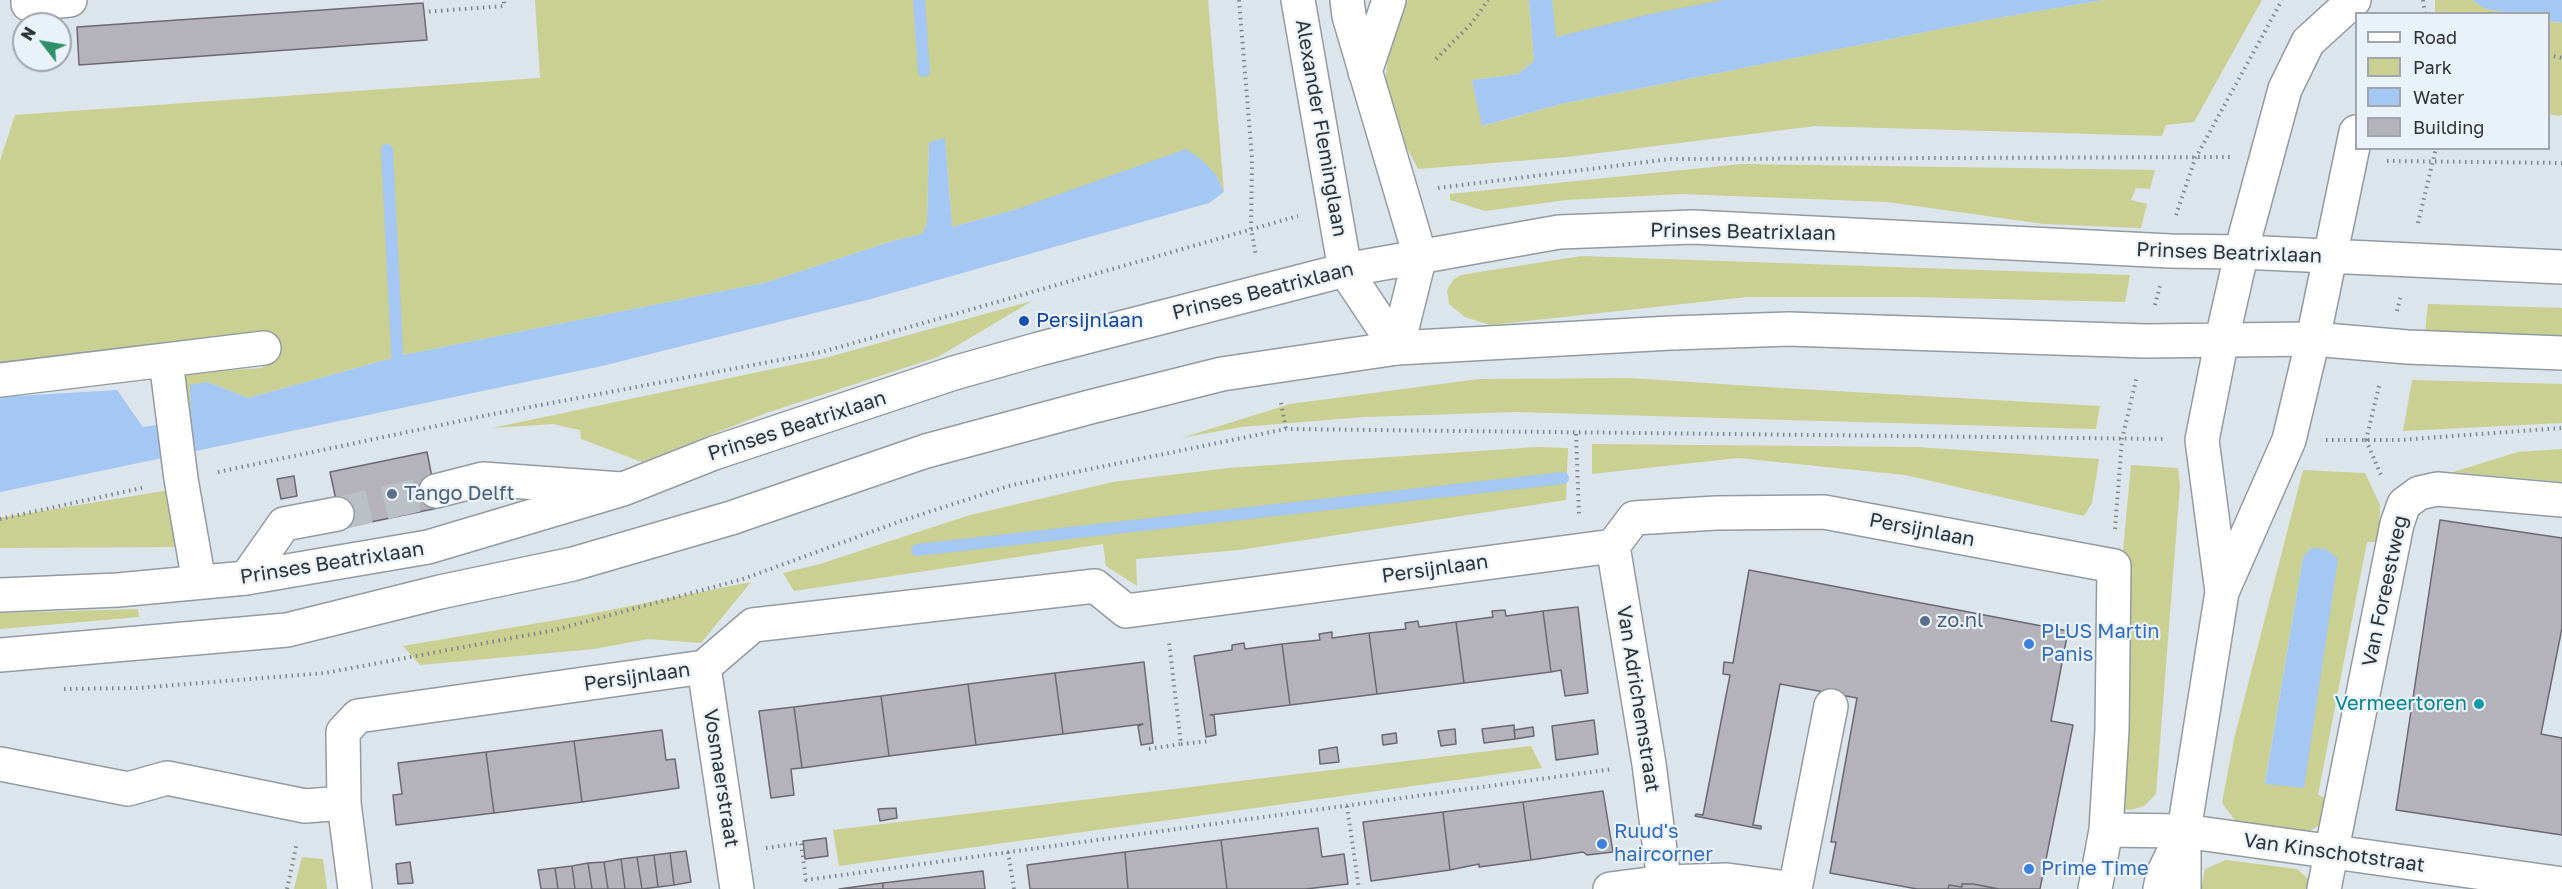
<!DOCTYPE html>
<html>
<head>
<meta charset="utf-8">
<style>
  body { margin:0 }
  #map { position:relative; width:2562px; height:889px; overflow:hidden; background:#dce5eb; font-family:"Golos Text",sans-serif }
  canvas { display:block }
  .legend { position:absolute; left:2355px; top:12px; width:195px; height:138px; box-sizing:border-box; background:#e9f2f9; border:2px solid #9fa5ab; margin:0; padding:8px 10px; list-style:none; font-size:18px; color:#2f3235 }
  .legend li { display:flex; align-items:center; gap:12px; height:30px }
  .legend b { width:30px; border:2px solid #9fa5ab }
  .north { position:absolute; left:12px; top:12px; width:60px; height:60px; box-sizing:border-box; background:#e9f2f9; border:2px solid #9fa5ab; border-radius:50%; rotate:301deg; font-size:16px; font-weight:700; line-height:24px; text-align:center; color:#2f3235 }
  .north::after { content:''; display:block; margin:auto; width:21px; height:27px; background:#2e8f69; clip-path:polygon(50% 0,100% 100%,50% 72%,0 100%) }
</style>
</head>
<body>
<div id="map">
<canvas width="2562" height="889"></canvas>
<ul class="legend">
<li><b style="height:8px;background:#fff"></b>Road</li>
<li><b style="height:16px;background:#cacf92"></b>Park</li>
<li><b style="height:16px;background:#a4c7f4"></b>Water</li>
<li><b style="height:16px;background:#b4b3bc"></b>Building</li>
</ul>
<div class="north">N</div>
</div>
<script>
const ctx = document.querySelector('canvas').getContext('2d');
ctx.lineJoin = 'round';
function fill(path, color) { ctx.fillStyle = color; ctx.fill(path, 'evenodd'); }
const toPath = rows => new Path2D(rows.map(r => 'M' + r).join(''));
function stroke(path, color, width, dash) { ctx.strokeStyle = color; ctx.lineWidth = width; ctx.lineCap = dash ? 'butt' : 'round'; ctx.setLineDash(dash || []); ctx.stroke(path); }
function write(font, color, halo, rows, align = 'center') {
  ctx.font = font + ' "Golos Text",sans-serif'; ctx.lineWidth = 4.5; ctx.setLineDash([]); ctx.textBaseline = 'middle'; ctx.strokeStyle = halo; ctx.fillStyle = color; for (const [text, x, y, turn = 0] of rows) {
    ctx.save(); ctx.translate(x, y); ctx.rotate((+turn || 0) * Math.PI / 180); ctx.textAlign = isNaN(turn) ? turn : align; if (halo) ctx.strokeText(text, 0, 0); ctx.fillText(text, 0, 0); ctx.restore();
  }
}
fill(toPath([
  [535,0,1208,0,1224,192,1216,175,1017,209,952,227,945,139,929,142,927,223,922,234,892,241,768,282,403,355,248,398,208,382,190,386,192,420,182,422,182,373,263,368,261,341,0,365,0,161,15,115,540,78],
  [1408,0,1529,0,1534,61,1518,74,1472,80,1483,126,1561,104,1991,19,2104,0,2262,0,2194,122,2166,125,2162,136,1815,126,1567,157,1418,169,1395,125,1385,87,1389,41],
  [1552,0,1801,0,1555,37],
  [2435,0,2472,0,2486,9,2512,13,2435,14],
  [2548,21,2562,23,2562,115,2559,116,2549,114],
  [1741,164,2155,170,2150,189,2136,188,2131,200,2147,204,2141,228,2044,224,1887,202,1681,194,1566,200,1485,211,1450,200,1450,194],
  [1581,256,1922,268,2130,275,2125,302,1911,297,1747,297,1490,325,1465,317,1449,304,1447,290,1453,280,1461,275],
  [1032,301,938,357,766,413,642,462,581,439,580,430,553,424,492,428,825,358],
  [2428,304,2562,308,2562,337,2425,332],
  [1630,378,1782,388,2100,406,2096,429,1516,412,1364,417,1241,427,1181,438,1290,404,1479,379],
  [2412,380,2562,384,2562,423,2403,431],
  [1592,444,1916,447,2099,459,2092,503,2084,516,1905,475,1738,458,1592,474],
  [1537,447,1568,448,1566,500,1239,550,1136,559,1137,586,1106,566,1103,544,794,591,783,573,820,564,970,515,1113,482,1228,468],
  [2562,449,2562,482,2453,472,2518,452],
  [2131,465,2178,468,2180,485,2156,794,2144,806,2131,810,2121,809,2123,550],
  [2303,470,2365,473,2380,505,2379,542,2367,542,2318,795,2328,799,2321,825,2299,836,2240,827,2222,803,2234,739],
  [2311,548,2304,788,2303,788,2265,783,2303,557],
  [188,487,192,547,0,548,0,518],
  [751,582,701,643,648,639,594,649,420,665,403,646,580,616],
  [138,609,139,617,0,629,0,613],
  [1531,746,1542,768,839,866,833,830],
  [302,857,323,859,327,889,294,889],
  [2226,860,2297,869,2313,883,2312,889,2201,889,2205,869]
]), '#cacf92');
fill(toPath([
  [1529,0,1552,0,1556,37,1650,14,1723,0,2104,0,1991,19,1561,104,1482,126,1472,80,1518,74,1534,61],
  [2472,0,2562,0,2562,23,2549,21,2548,14,2512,13,2486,9],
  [945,138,952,227,1017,209,1186,149,1201,159,1216,175,1224,192,1209,203,871,299,602,366,0,492,0,397,117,390,143,427,191,420,190,385,208,382,248,398,403,355,768,282,892,241,922,234,927,223,929,142],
  [2311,548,2326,549,2338,559,2304,788,2265,784,2303,557]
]), '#a4c7f4');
stroke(toPath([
  [919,0,924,71],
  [387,150,398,371],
  [917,550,1563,478]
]), '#a4c7f4', 12);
const building = toPath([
  [423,3,427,40,79,65,77,27,423,3],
  [427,452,438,508,342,528,330,472,427,452],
  [294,476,297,496,281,499,277,479,294,476],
  [2440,520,2562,538,2562,628,2541,734,2562,738,2562,835,2396,810,2440,520],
  [1749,570,2068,631,2051,721,2073,725,2040,889,1999,889,1973,884,1962,884,1962,887,1949,885,1948,889,1917,889,1830,873,1836,842,1831,842,1857,698,1780,684,1753,825,1761,826,1761,829,1695,816,1696,814,1703,815,1730,675,1723,674,1724,662,1733,663,1749,570],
  [1578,607,1588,693,1565,696,1561,670,1551,672,1543,611,1578,607],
  [1505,610,1506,616,1543,611,1551,672,1464,683,1456,622,1493,617,1492,611,1505,610],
  [1418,621,1419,627,1456,622,1464,683,1377,694,1369,633,1406,629,1405,623,1418,621],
  [1332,632,1332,638,1369,633,1377,694,1290,705,1282,644,1320,640,1319,634,1332,632],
  [1244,643,1245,649,1282,644,1290,705,1210,715,1214,715,1216,735,1206,737,1194,656,1232,650,1232,645,1244,643],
  [1144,662,1153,743,1141,745,1138,726,1143,724,1063,734,1055,673,1144,662],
  [1055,673,1063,734,976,745,968,684,1055,673],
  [968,684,976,745,889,756,881,696,968,684],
  [881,696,889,756,802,768,794,707,881,696],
  [794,707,802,768,791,769,794,795,771,798,759,711,794,707],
  [1594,720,1598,754,1556,760,1552,726,1594,720],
  [1514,725,1515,739,1484,743,1482,729,1514,725],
  [1533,727,1534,736,1515,739,1514,730,1533,727],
  [1455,729,1456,744,1441,746,1438,731,1455,729],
  [662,730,666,760,675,759,679,788,582,802,574,741,662,730],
  [1396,733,1397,743,1383,745,1382,735,1396,733],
  [574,741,582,802,494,813,486,752,574,741],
  [1337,747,1339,762,1320,764,1319,750,1337,747],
  [486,752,494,813,396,825,393,795,402,794,398,763,486,752],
  [1603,791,1613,852,1587,855,1583,852,1531,860,1523,802,1603,791],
  [1523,802,1531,860,1479,867,1479,864,1450,870,1443,812,1523,802],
  [896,808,897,818,880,821,878,809,896,808],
  [1443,812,1450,870,1371,881,1363,822,1443,812],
  [1318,828,1322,857,1344,854,1348,884,1306,889,1227,889,1221,840,1318,828],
  [826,838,828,856,805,859,803,841,826,838],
  [1221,840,1227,889,1128,889,1125,852,1221,840],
  [686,851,691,882,674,885,670,853,686,851],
  [1125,852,1128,889,1030,889,1027,865,1125,852],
  [670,853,674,885,658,887,654,855,670,853],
  [654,855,658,887,642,889,637,857,654,855],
  [637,857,642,889,625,889,621,859,637,857],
  [621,859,625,889,608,889,604,862,621,859],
  [410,862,413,883,398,884,396,864,410,862],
  [604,862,608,889,592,889,588,863,604,862],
  [588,863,592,889,575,889,572,866,588,863],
  [572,866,575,889,558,889,555,868,572,866],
  [555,868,558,889,541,889,538,870,555,868],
  [983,871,985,889,883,889,883,883,983,871],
  [883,883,883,889,839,889,883,883],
  [1962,884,1973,884,1999,889,1948,889,1949,885,1962,887,1962,884]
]);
fill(building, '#b4b3bc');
stroke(building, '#6a6972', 1.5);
stroke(toPath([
  [337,514,436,491]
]), '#b9c1c7', 33, [33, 16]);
const minor = toPath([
  [28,0,28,4,70,0],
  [1298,0,1345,270,1397,348],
  [1347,0,1349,16,1420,256,1397,348],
  [1365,72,1389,0],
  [2222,339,2202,440,2222,592],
  [166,361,181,479,199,582],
  [0,380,264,348],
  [436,491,483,479,621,489],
  [1613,546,1649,764,1665,889],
  [246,578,284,524,337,514],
  [704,667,737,889],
  [0,764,128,789,167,778,305,806,344,803],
  [2106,830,2184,831,2562,884],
  [355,889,344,803,343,732,358,716,704,667,753,625,1095,586,1126,611,1613,546,1634,518,1716,513,1824,512,2114,566,2112,730,2106,830,2095,889],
  [1610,889,1664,882,1727,880,1795,889,1831,706],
  [2160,889,2163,874,2183,833],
  [2184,889,2184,831,2222,592,2289,440,2313,339],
  [2324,889,2397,524,2404,504,2419,493,2437,489,2562,500]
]);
const major = toPath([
  [2222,339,2246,233,2285,89,2308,42,2354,0],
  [2313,339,2356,132],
  [0,595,118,590,246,578,428,547,623,489,714,453,954,373,1039,349,1345,270,1559,232,1693,227,2170,251,2242,252,2562,267],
  [0,655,287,630,440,592,573,564,731,518,926,451,1090,407,1222,374,1397,348,1671,333,1789,329,2145,341,2313,339,2407,347,2562,353]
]);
stroke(minor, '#929ba1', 36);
stroke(major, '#929ba1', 36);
stroke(toPath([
  [1239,0,1252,158,1251,228,1256,256],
  [2423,0,2425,14],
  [423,12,504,6,504,0],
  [2548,55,2562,58],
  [1436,59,1472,23,1488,0],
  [2387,161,2562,163],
  [1438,188,1670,159,2230,157],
  [2176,215,2195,159,2282,0],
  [2418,223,2436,148],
  [2155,305,2160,286],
  [2397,311,2401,295],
  [1281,403,1286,429],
  [1576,434,1579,514],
  [2326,440,2399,440,2562,428],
  [2366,440,2380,382],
  [2366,440,2381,475],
  [218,472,493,414,822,352,1298,216],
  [0,519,146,487],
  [2115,529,2122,439,2137,376],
  [64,689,138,688,325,673,555,630,743,579,901,521,1012,485,1286,429,2166,439],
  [1181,744,1211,741],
  [1149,749,1181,744,1169,642],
  [1347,806,1359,889],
  [766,848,801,843,806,880,1613,769],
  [1008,852,1014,889],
  [287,889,297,842]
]), '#80868a', 4, [1.5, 4.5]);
stroke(minor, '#fff', 33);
stroke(major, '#fff', 33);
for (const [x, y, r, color] of [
  [1024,321,6,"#1a4fb4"],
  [392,494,6,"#5c6f8a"],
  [1925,621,6,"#5c6f8a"],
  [2029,644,6,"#3f7fe0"],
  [2479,704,6,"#0f9aa8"],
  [1602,844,6,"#3f7fe0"],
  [2029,869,6,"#3f7fe0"]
]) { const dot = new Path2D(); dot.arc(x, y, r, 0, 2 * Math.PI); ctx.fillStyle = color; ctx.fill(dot); stroke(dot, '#e9f2f9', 2); }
write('20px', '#2f3235', '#e9f2f9', [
  ["Alexander Fleminglaan",1321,128,80],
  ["Prinses Beatrixlaan",1743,232,1],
  ["Prinses Beatrixlaan",2229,253,2],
  ["Prinses Beatrixlaan",1263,291,-14],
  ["Prinses Beatrixlaan",797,426,-18],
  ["Persijnlaan",1922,530,11],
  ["Prinses Beatrixlaan",332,563,-9],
  ["Persijnlaan",1435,569,-8],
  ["Van Foreestweg",2385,591,-78],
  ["Persijnlaan",637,677,-8],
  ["Van Adrichemstraat",1638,699,81],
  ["Vosmaerstraat",721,778,81],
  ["Van Kinschotstraat",2334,853,8]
]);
write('20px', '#164399', '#e9f2f9', [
  ["Persijnlaan",1036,321]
], 'left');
write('20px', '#4e5e75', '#e9f2f9', [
  ["Tango Delft",404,494],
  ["zo.nl",1937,621]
], 'left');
write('20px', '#366cbe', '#e9f2f9', [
  ["PLUS Martin",2041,632],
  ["Panis",2041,655],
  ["Ruud's",1614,832],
  ["haircorner",1614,855],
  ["Prime Time",2041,869]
], 'left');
write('20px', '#0d838f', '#e9f2f9', [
  ["Vermeertoren",2467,704]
], 'right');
</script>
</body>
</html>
